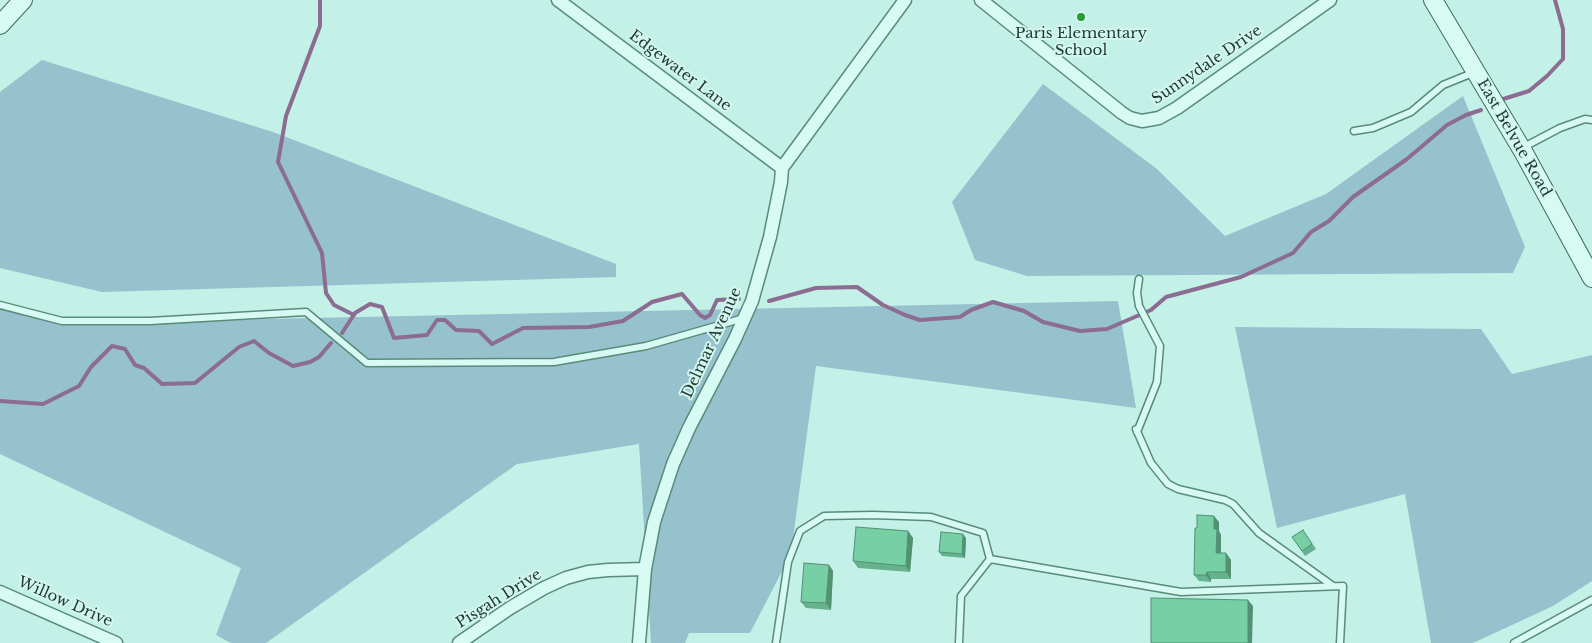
<!DOCTYPE html>
<html>
<head>
<meta charset="utf-8">
<style>
  body { margin:0 }
  canvas { display:block; background:#c3f0e7 }
</style>
</head>
<body>
<canvas width="1592" height="643"></canvas>
<script>
const ctx = document.querySelector('canvas').getContext('2d');
ctx.lineJoin = 'round';
function fill(path, color) { ctx.fillStyle = color; ctx.fill(path, 'evenodd'); }
const toPath = rows => new Path2D(rows.map(r => 'M' + r).join(''));
function stroke(path, color, width, dash) { ctx.strokeStyle = color; ctx.lineWidth = width; ctx.lineCap = dash ? 'butt' : 'round'; ctx.setLineDash(dash || []); ctx.stroke(path); }
function write(font, color, halo, rows, align = 'center') {
  ctx.font = font + ' "Libre Baskerville",serif'; ctx.lineWidth = 4; ctx.setLineDash([]); ctx.textBaseline = 'middle'; ctx.strokeStyle = halo; ctx.fillStyle = color; for (const [text, x, y, turn = 0] of rows) {
    ctx.save(); ctx.translate(x, y); ctx.rotate((+turn || 0) * Math.PI / 180); ctx.textAlign = isNaN(turn) ? turn : align; if (halo) ctx.strokeText(text, 0, 0); ctx.fillText(text, 0, 0); ctx.restore();
  }
}
fill(toPath([
  [42,60,273,132,616,264,616,277,102,292,0,268,0,92],
  [1043,84,1157,169,1225,236,1326,194,1463,96,1525,247,1513,273,1027,276,975,260,952,202],
  [1118,301,1136,408,816,366,791,554,750,633,689,633,685,643,651,643,639,444,517,464,266,643,231,643,216,635,241,568,0,454,0,307,76,323],
  [1235,327,1481,329,1512,374,1592,355,1592,581,1553,606,1473,643,1431,643,1405,494,1277,528]
]), '#96c2ce');
stroke(toPath([
  [320,0,320,26,286,116,278,162,322,253,326,293,334,305,354,315],
  [1500,100,1529,91,1547,76,1563,59,1563,29,1555,0],
  [769,301,816,288,857,287,883,305,905,315,920,320,960,317,971,310,993,302,1024,311,1043,322,1080,331,1107,329,1151,310,1166,297,1241,277,1293,253,1311,232,1329,221,1353,197,1407,159,1447,125,1466,115,1481,110],
  [342,333,355,313,370,304,382,307,394,338,427,335,437,320,445,320,456,330,479,331,492,344,523,328,589,327,623,321,652,302,682,294,700,315,705,318,710,315,717,300,739,299],
  [0,401,43,404,79,386,91,367,112,346,125,349,135,365,144,368,162,384,195,383,239,347,254,341,269,353,293,366,310,362,319,357,331,343]
]), '#8c6c91', 4);
const lane = toPath([
  [1354,131,1373,128,1411,112,1443,85,1475,72],
  [1522,148,1560,128,1585,119,1592,120],
  [0,305,62,321,150,321,306,312,367,363,554,362,646,346,744,318],
  [1136,429,1151,463,1168,484,1178,489,1225,500,1233,504,1259,533,1333,586],
  [1137,432,1157,382,1160,346,1139,306,1137,293,1139,279],
  [776,643,788,562,800,531,824,516,873,515,931,517,983,533,990,559],
  [959,643,961,596,990,559,1181,592,1343,586,1340,643],
  [1514,643,1592,600]
]);
const street = toPath([
  [558,0,782,168],
  [981,0,1122,113,1130,118,1142,121,1159,118,1177,108,1330,0],
  [0,592,116,643],
  [459,643,510,608,544,588,566,578,588,572,608,570,645,569],
  [639,643,645,569,654,522,673,464,689,428,735,339,752,301,770,237,781,182,782,168,905,0]
]);
const secondary = toPath([
  [1433,0,1524,153,1592,278],
  [0,25,23,0]
]);
stroke(lane, '#598b79', 9);
stroke(street, '#598b79', 15);
stroke(secondary, '#3c6d5a', 20);
stroke(lane, '#d7faf3', 6);
stroke(street, '#d7faf3', 12);
stroke(secondary, '#d7faf3', 18);
fill(toPath([
  [1219,522,1219,531,1221,535,1221,553,1226,553,1231,560,1231,579,1211,579,1211,582,1199,581,1194,575,1197,528],
  [1303,530,1316,549,1305,556,1292,537],
  [908,531,913,538,910,572,858,568,853,561],
  [966,538,965,558,942,556,939,552],
  [829,565,833,571,831,610,806,608,801,602]
]), '#66b28f');
fill(toPath([
  [1214,516,1219,522,1219,531,1221,535,1221,560,1216,553,1214,529],
  [908,531,913,538,910,572,906,566],
  [963,534,966,538,965,558,962,554],
  [1226,553,1231,560,1231,579,1226,572],
  [829,565,833,571,831,610,826,603],
  [1207,572,1211,579,1211,582,1206,575],
  [1248,600,1253,606,1252,643,1248,643]
]), '#539174');
const building = toPath([
  [1197,515,1214,516,1214,529,1217,529,1216,553,1226,553,1226,572,1207,572,1206,575,1194,575,1195,528,1197,528,1197,515],
  [856,527,908,531,906,566,853,561,856,527],
  [1303,530,1312,544,1302,551,1292,537,1303,530],
  [941,532,963,534,962,554,939,552,941,532],
  [804,563,829,565,826,603,801,602,804,563],
  [1151,598,1248,600,1248,643,1151,643,1151,598]
]);
fill(building, '#77cfa6');
stroke(building, '#539174', 1);
for (const [x, y, r, color] of [
  [1081,17,5,"#279c33"]
]) { const dot = new Path2D(); dot.arc(x, y, r, 0, 2 * Math.PI); ctx.fillStyle = color; ctx.fill(dot); stroke(dot, '#d3f7f0', 2); }
write('15px', '#1e3a2f', '#d3f7f0', [
  ["Paris Elementary",1081,34],
  ["School",1081,51]
]);
write('15px', '#1e3a2f', '#d3f7f0', [
  ["Sunnydale Drive",1207,65,-34],
  ["Edgewater Lane",680,71,37],
  ["East Belvue Road",1514,138,60],
  ["Delmar Avenue",712,343,-65],
  ["Pisgah Drive",499,599,-32],
  ["Willow Drive",65,602,24]
]);
</script>
</body>
</html>
